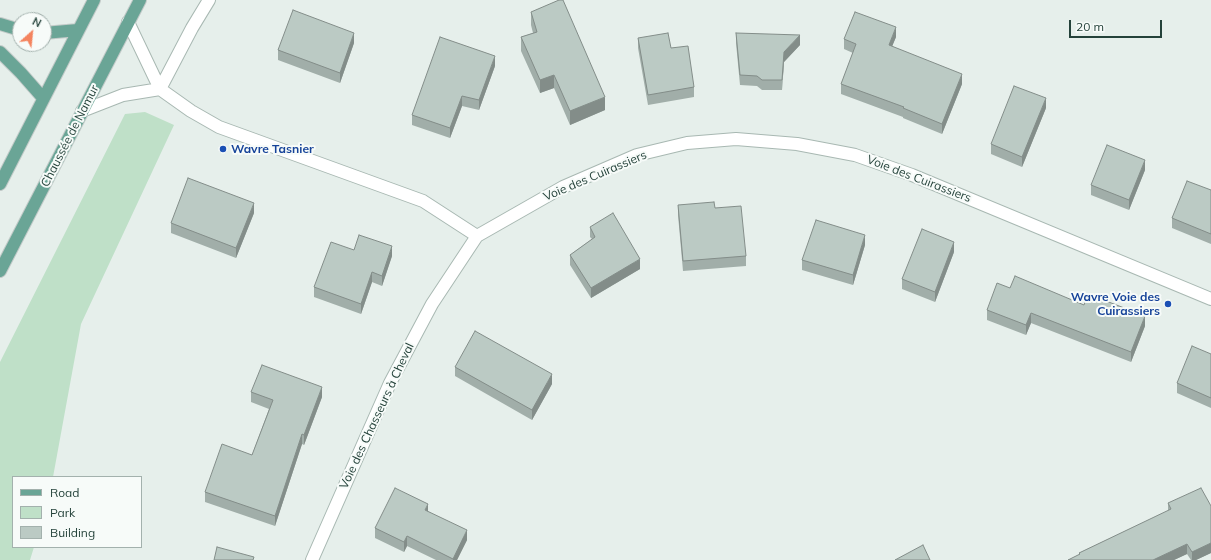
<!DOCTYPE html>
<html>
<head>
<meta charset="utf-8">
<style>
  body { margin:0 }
  #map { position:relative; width:1211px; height:560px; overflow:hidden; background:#e6efeb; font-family:Mulish,sans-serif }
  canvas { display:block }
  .legend { position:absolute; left:12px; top:476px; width:130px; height:72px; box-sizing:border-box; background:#f7fbf9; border:1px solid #a3b1ad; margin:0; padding:5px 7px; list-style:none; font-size:12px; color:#24423a }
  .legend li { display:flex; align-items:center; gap:8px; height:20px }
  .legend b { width:20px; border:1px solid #a3b1ad }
  .north { position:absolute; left:12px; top:12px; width:40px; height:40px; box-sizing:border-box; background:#f7fbf9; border:1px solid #a3b1ad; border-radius:50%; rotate:27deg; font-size:11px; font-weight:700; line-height:16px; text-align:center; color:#24423a }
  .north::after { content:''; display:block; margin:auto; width:14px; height:18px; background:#f4845f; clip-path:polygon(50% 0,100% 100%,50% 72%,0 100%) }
  .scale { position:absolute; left:1069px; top:20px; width:93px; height:18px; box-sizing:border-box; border:2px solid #24423a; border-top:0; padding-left:5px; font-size:12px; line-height:14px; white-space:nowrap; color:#24423a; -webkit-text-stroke:3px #f7fbf9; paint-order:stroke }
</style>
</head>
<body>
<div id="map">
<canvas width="1211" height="560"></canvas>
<ul class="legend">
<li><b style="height:5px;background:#6aa596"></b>Road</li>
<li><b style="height:11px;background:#bfe0c8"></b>Park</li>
<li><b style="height:11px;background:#bbcac4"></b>Building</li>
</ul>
<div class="north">N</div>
<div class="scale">20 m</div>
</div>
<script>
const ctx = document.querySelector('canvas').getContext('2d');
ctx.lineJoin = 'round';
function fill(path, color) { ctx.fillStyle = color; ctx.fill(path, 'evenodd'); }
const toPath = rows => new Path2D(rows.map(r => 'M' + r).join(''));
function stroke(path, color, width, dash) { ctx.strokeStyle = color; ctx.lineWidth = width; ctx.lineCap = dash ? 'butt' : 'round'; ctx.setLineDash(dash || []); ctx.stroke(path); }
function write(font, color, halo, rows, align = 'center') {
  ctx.font = font + ' Mulish,sans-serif'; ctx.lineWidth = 4; ctx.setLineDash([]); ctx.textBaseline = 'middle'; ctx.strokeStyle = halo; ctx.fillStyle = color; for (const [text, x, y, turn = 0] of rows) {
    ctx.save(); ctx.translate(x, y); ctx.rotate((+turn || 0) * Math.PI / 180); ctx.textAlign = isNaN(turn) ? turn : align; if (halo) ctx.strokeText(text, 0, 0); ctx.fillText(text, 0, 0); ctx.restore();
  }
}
fill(toPath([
  [145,112,174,125,81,324,53,477,13,477,13,547,34,547,30,560,0,560,0,362,125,114]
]), '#bfe0c8');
const minor = toPath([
  [128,22,160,89,191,111,219,127,423,201,477,236,563,187,637,155,687,143,736,139,797,144,855,155,912,175,1211,299],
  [160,89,192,28,209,0],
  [82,111,123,95,160,89],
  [312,560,390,383,432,304,477,236]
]);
const major = toPath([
  [0,24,20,30],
  [44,33,78,30],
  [0,52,21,73,43,98],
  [0,184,94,0],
  [0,271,140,0]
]);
stroke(minor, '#a8b8b2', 14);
stroke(major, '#c2cac8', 14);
stroke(minor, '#fff', 12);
stroke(major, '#6aa596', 12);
fill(toPath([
  [531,12,605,110,570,125,554,88,540,93,521,51,521,37,533,33,531,25],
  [736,33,800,45,784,62,782,90,762,90,757,86,740,85,736,43],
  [896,37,892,46,962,84,942,134,903,118,903,117,841,94,841,84,853,53,844,49,844,39],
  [638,38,671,48,694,87,694,97,648,105,638,48],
  [354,43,340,83,278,60,278,50],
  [495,66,479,110,462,106,450,138,412,125,412,115],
  [1046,108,1022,167,991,154,991,144],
  [1145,170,1129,210,1091,195,1091,185],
  [1211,190,1211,244,1172,228,1172,218],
  [678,205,715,208,746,256,746,266,683,271,678,215],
  [254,213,236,258,171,233,171,223],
  [590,227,640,269,591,298,570,265,570,255,592,239,590,237],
  [865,245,853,285,802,270,802,260],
  [354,250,392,256,382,286,372,282,361,314,314,297,314,287],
  [954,252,935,302,902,289,902,279],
  [1010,288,1084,305,1145,326,1131,362,1031,323,1026,335,987,320,987,310],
  [1211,354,1211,408,1177,393,1177,383],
  [455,367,552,384,532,420,455,376],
  [251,392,322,397,304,445,302,444,275,526,205,502,205,492,252,455,269,409,251,402],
  [1168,503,1211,506,1211,553,1196,560,1191,560,1187,554,1174,560,1068,560,1079,555,1079,553,1168,511],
  [428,511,467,540,457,560,436,560,407,546,404,552,375,538,375,528]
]), '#a1aea9');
fill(toPath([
  [896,27,896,37,889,54,889,45],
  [354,33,354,43,340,83,340,73],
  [800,35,800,45,784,62,782,90,784,52],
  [495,56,495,66,479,110,479,100],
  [962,74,962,84,942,134,942,124],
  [554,75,554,88,540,93,540,80],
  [462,96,462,106,450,138,450,128],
  [605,97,605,110,570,125,570,111],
  [1046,98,1046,108,1022,167,1022,157],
  [1145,160,1145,170,1129,210,1129,200],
  [254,203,254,213,236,258,236,248],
  [865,235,865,245,853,285,853,275],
  [954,242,954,252,935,302,935,292],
  [392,246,392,256,382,286,382,276],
  [640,259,640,269,591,298,591,288],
  [372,272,372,282,361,314,361,304],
  [1031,313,1031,323,1026,335,1026,325],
  [1145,316,1145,326,1131,362,1131,352],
  [552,374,552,384,532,420,532,410],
  [322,387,322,397,304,445,304,435],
  [302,434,302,444,275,526,275,516],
  [428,504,428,514,425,510],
  [467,530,467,540,457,560,453,560,453,559],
  [407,536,407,546,404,552,404,542],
  [1211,543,1211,553,1196,560,1192,560,1192,552],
  [1187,544,1187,554,1174,560,1153,560]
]), '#838d89');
const building = toPath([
  [559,0,563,0,605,97,570,111,554,75,540,80,521,37,537,32,531,12,559,0],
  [293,10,354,33,340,73,278,50,293,10],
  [855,12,896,27,889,45,962,74,942,124,903,108,904,107,841,84,856,44,844,39,855,12],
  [668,33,671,48,688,46,694,87,648,95,638,38,668,33],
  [736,33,800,35,784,52,782,80,762,80,757,76,740,75,736,33],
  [440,37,495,56,479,100,462,96,450,128,412,115,440,37],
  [1014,86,1046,98,1022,157,991,144,1014,86],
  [1107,145,1145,160,1129,200,1091,185,1107,145],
  [188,178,254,203,236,248,171,223,188,178],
  [1187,181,1211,190,1211,234,1172,218,1187,181],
  [714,202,715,208,741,206,746,256,683,261,678,205,714,202],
  [613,213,640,259,591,288,570,255,595,237,590,227,613,213],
  [816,220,865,235,853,275,802,260,816,220],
  [922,229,954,242,935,292,902,279,922,229],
  [359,235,392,246,382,276,372,272,361,304,314,287,331,242,354,250,359,235],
  [1015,276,1084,305,1088,294,1145,316,1131,352,1031,313,1026,325,987,310,997,283,1010,288,1015,276],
  [475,331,552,374,532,410,455,367,475,331],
  [1192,346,1211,354,1211,398,1177,383,1192,346],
  [262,365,322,387,304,435,302,434,275,516,205,492,222,444,252,455,273,400,251,392,262,365],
  [395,488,428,504,425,510,467,530,453,559,407,536,404,542,375,528,395,488],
  [1201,488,1211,506,1211,543,1192,552,1187,544,1153,560,1068,560,1080,554,1079,553,1171,509,1168,503,1201,488],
  [923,545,930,560,895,560,923,545],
  [217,547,254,557,253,560,214,560,217,547]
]);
fill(building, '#bbcac4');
stroke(building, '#838d89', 1);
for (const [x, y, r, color] of [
  [223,149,4,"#1a4fb4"],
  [1168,304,4,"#1a4fb4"]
]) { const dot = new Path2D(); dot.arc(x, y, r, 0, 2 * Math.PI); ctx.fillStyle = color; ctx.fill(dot); stroke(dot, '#f7fbf9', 1.5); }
write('12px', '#24423a', '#f7fbf9', [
  ["Chaussée de Namur",70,136,-63],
  ["Voie des Cuirassiers",595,176,-23],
  ["Voie des Cuirassiers",919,179,21],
  ["Voie des Chasseurs à Cheval",377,416,-65]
]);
write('bold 12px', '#164399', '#f7fbf9', [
  ["Wavre Tasnier",231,149],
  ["Wavre Voie des",1160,297,"right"],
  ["Cuirassiers",1160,311,"right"]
], 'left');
</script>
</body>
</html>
